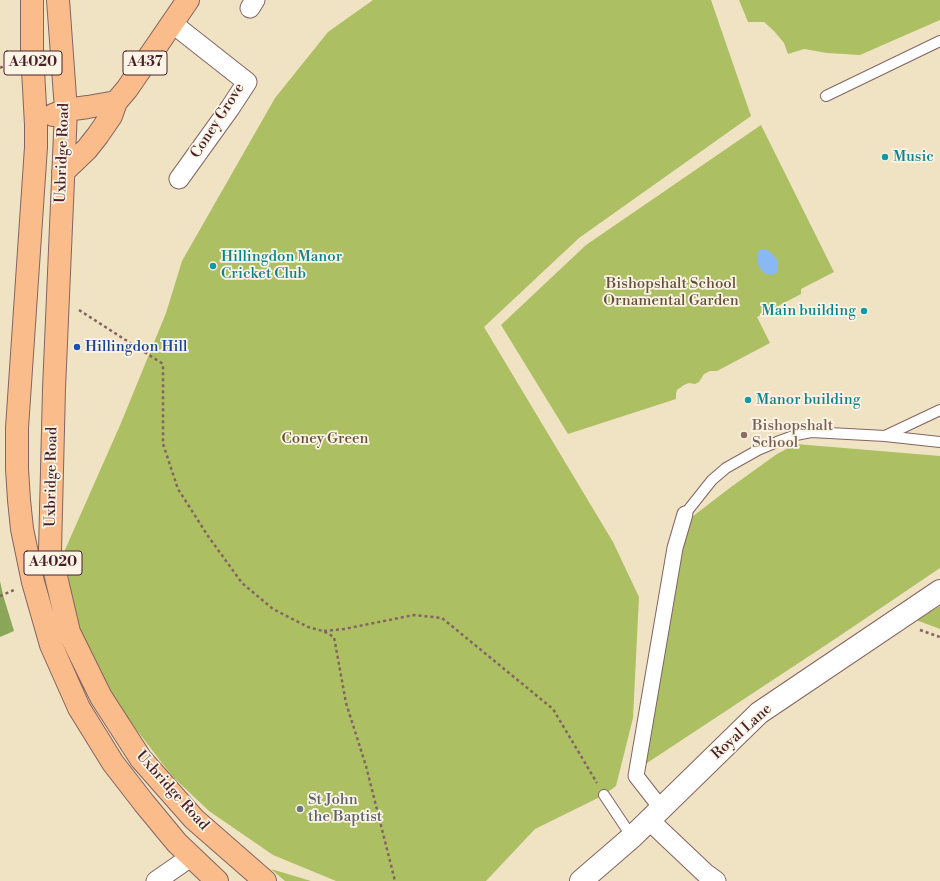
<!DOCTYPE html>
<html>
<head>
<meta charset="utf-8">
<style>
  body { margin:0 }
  canvas { display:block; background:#f0e3c4 }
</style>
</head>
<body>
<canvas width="940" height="881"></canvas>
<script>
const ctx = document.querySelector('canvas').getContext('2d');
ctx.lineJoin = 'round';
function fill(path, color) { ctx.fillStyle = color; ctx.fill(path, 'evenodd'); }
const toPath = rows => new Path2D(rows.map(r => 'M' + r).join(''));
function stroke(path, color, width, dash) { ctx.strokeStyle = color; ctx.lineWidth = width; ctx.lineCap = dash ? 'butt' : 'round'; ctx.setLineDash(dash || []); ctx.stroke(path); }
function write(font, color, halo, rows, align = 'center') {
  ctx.font = font + ' "Libre Bodoni",serif'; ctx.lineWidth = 3.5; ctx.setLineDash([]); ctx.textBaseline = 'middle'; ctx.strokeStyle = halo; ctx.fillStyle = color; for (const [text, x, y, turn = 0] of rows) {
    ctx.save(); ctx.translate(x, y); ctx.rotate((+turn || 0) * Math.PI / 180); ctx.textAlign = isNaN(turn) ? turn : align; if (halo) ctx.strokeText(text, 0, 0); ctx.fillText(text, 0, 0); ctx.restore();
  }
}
fill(toPath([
  [373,0,711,0,751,116,579,238,484,327,613,542,639,597,633,718,616,786,604,795,535,829,486,881,336,881,273,855,209,811,172,776,112,698,83,641,70,587,64,552,121,423,166,313,182,261,275,98,328,32],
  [739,0,940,0,940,20,860,55,827,53,804,49,788,54,784,43,774,31,764,22,748,22],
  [761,125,834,272,801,289,801,294,757,317,770,343,717,371,710,371,704,374,699,382,695,384,689,383,684,385,677,390,676,394,676,399,568,434,501,325,586,245],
  [796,444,940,456,940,568,838,637,644,765,688,520,731,487,777,454],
  [940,606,940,629,916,620],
  [271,869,311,881,285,881]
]), '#adbf63');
fill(toPath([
  [0,581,3,595,14,631,0,637]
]), '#8aa659');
fill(toPath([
  [760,249,765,249,769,251,776,258,778,262,778,271,775,274,771,275,766,274,762,271,759,267,757,258,758,253]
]), '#89b9f5');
const service = toPath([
  [826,96,940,41],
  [940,410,885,436,940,442],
  [685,514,712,480,726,468,758,450,777,442,796,435,811,432,885,436],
  [604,795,632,837]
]);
const pedestrian = toPath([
  [661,808,636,776,675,548,685,514]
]);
const minor = toPath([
  [250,8,255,0],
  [172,23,247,82,230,108,179,179],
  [649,820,705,873,716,881],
  [156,881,192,856]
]);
const tertiary = toPath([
  [581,881,632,837,759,713,940,591]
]);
const primary = toPath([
  [32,0,32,51,36,125,36,147,17,428,17,469,19,500,22,529,33,582,51,645,79,708,113,763,144,803,177,843,217,881],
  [58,0,66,110,54,389,50,551,69,632,101,697,141,759,194,819,265,881],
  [53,115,66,110,88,107,116,102],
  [63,172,87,149,98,135,111,116,116,102,127,89,188,0]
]);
stroke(service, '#846461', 12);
stroke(pedestrian, '#846461', 17);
stroke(minor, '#846461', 21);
stroke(tertiary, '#846461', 24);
stroke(primary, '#846461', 24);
stroke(toPath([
  [0,68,12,62],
  [79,310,163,364,163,444,178,489,208,536,242,583,273,609,308,627,323,631,334,637,346,703,366,766,395,881],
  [0,596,14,590],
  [920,630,940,637],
  [324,631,344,629,414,615,442,618,553,709,597,783]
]), '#846461', 2.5, [3, 3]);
stroke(service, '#fff', 10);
stroke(pedestrian, '#fff', 15);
stroke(minor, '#fff', 19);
stroke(tertiary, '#fff', 22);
stroke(primary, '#f9bc8a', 22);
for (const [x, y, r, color] of [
  [885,157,4,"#0f9aa8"],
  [213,266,4,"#0f9aa8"],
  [864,311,4,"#0f9aa8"],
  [77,347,4,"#1a4fb4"],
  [748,400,4,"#0f9aa8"],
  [744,435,4,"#8d6e63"],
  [300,809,4,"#6b7280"]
]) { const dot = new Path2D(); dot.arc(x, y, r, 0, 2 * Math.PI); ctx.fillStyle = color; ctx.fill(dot); stroke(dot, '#fcf5e5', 1.5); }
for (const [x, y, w] of [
  [33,63,58],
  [145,63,44],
  [53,563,58]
]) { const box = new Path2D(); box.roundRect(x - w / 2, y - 12, w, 24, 3); ctx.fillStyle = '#fcf5e5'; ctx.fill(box); stroke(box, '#4a1f2b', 1); }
write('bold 14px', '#4a1f2b', null, [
  ["A4020",33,63],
  ["A437",145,63],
  ["A4020",53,563]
]);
write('15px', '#4a1f2b', '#fcf5e5', [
  ["Coney Grove",218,121,-57],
  ["Uxbridge Road",63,153,-88],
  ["Uxbridge Road",52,477,-89],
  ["Royal Lane",742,732,-42],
  ["Uxbridge Road",172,791,48]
]);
write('15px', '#0d838f', '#fcf5e5', [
  ["Music",893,157],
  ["Hillingdon Manor",221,257],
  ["Cricket Club",221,274],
  ["Main building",856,311,"right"],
  ["Manor building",756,400]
], 'left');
write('15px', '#684f3c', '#fcf5e5', [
  ["Bishopshalt School",671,284],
  ["Ornamental Garden",671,301],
  ["Coney Green",325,439]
]);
write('15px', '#164399', '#fcf5e5', [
  ["Hillingdon Hill",85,347]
], 'left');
write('15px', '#785e54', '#fcf5e5', [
  ["Bishopshalt",752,426],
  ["School",752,443]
], 'left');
write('15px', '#5b616d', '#fcf5e5', [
  ["St John",308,800],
  ["the Baptist",308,817]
], 'left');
</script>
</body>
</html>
